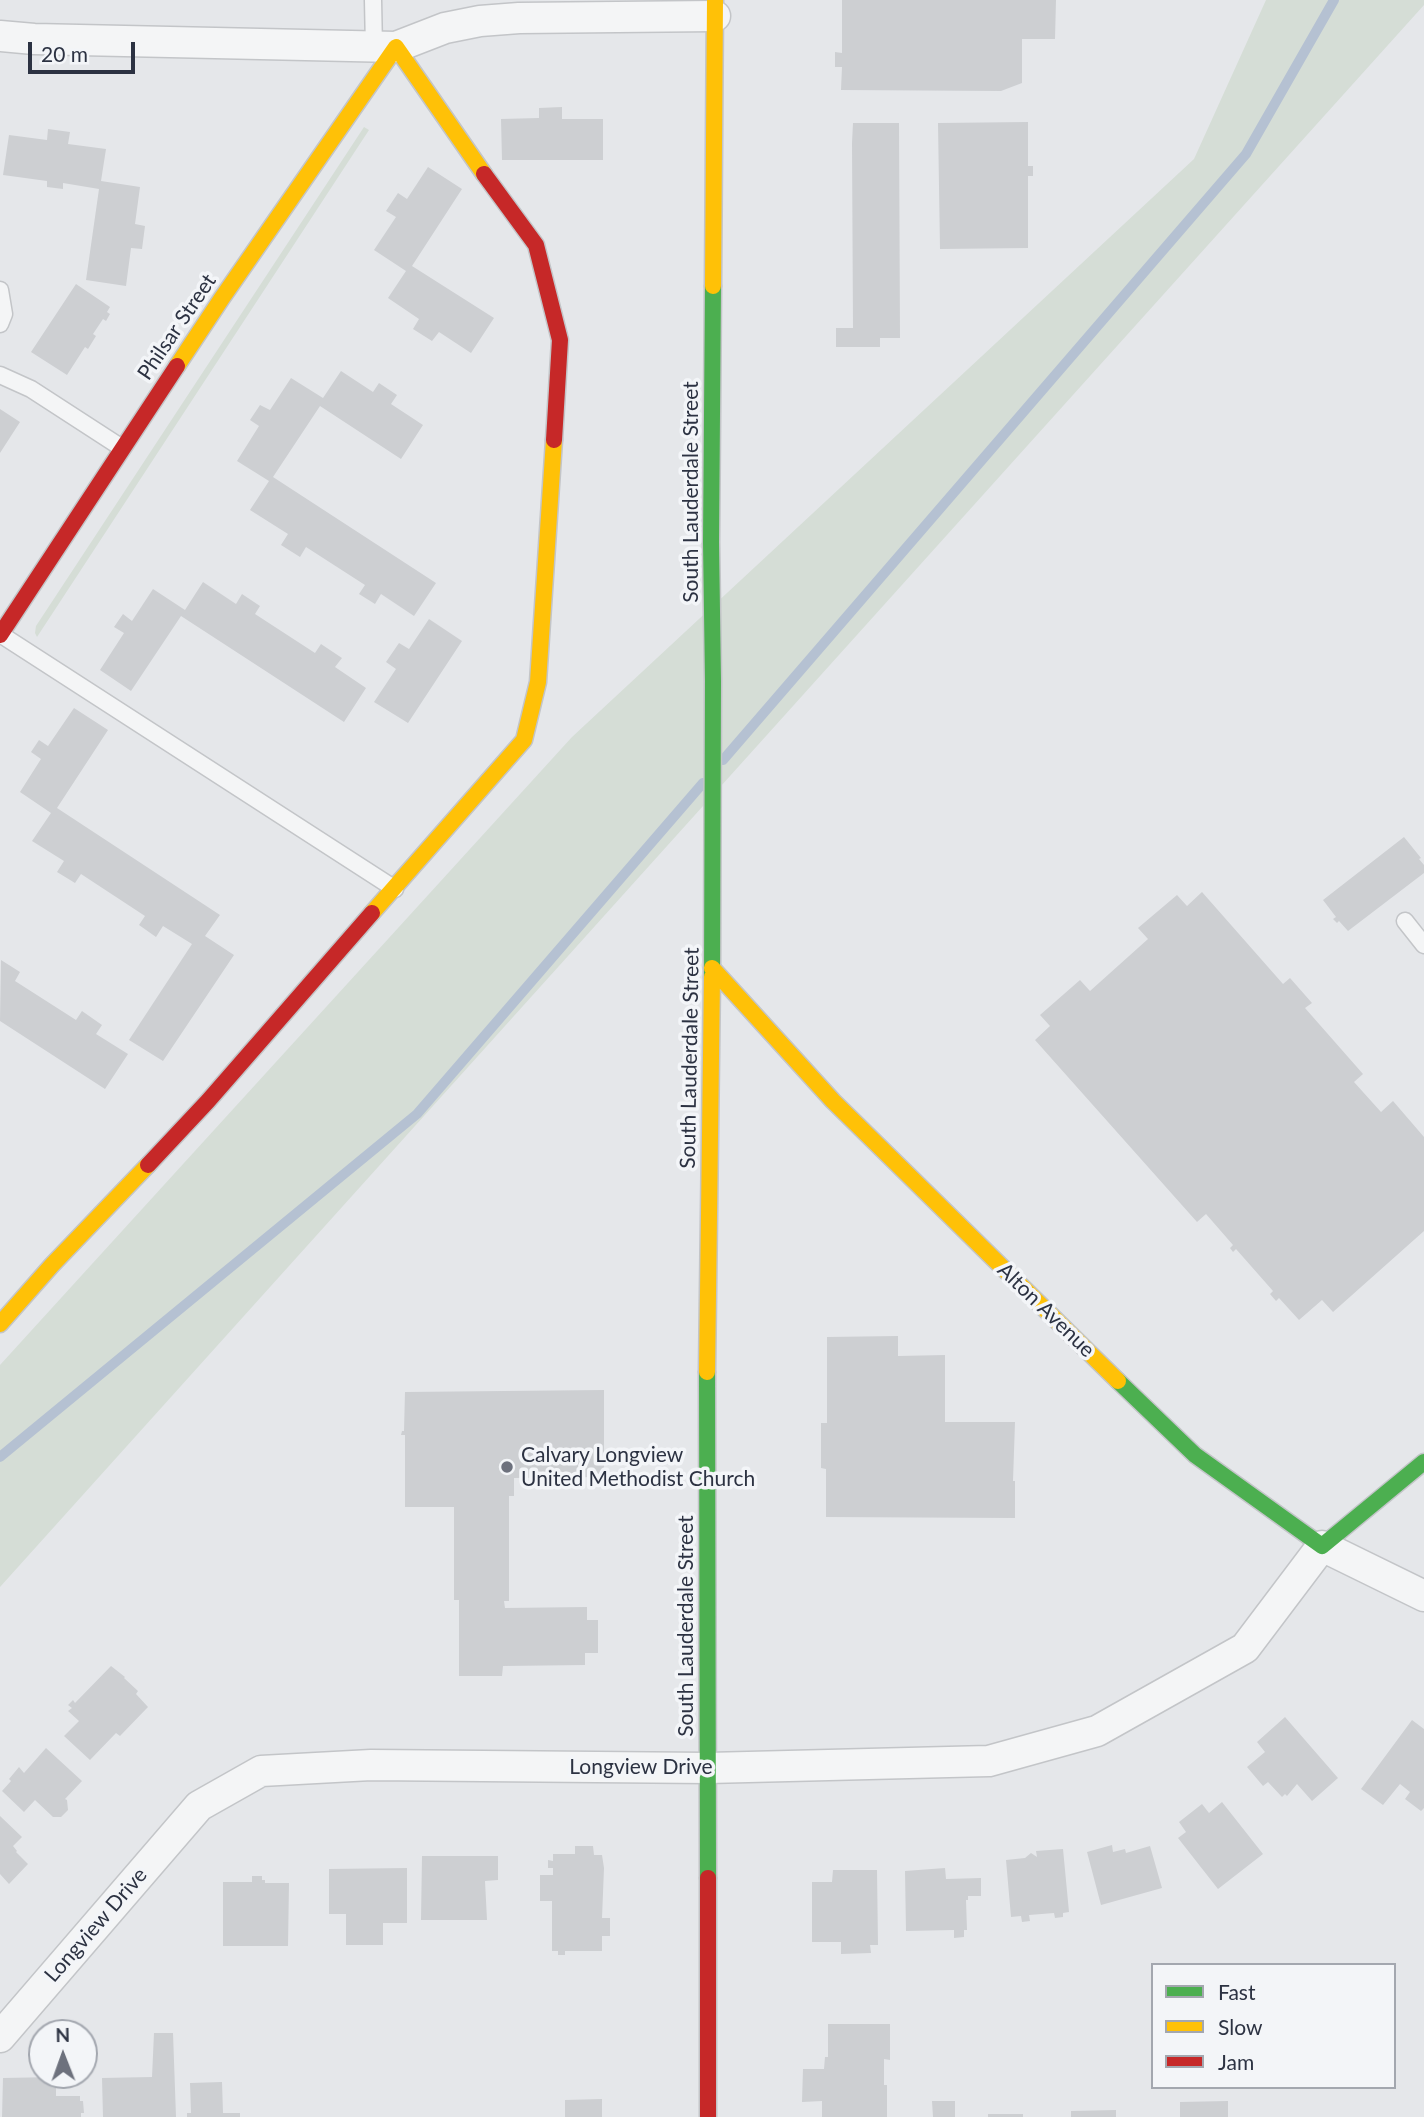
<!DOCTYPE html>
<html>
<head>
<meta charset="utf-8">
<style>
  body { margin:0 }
  #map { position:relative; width:1424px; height:2117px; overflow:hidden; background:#e5e7ea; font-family:Lato,sans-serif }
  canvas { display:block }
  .legend { position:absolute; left:1151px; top:1963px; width:245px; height:126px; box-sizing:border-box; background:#f3f5f8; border:2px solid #a3a7af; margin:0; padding:9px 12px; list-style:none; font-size:21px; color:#2c3242 }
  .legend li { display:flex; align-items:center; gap:14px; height:35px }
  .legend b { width:35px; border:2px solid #a3a7af }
  .north { position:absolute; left:28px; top:2019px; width:70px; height:70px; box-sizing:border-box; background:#f3f5f8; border:2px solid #a3a7af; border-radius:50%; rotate:359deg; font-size:19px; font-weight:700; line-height:28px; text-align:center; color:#2c3242 }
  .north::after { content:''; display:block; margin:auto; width:24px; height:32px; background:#6d717d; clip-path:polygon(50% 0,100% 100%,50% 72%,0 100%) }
  .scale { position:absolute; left:28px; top:42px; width:107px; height:32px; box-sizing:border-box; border:4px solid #2c3242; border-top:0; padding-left:9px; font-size:21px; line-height:24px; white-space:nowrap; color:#2c3242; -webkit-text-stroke:5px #f3f5f8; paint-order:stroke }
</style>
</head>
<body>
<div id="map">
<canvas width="1424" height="2117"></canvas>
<ul class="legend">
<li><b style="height:9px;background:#4caf50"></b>Fast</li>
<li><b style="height:9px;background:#ffc107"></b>Slow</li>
<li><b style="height:9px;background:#c62828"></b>Jam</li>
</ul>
<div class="north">N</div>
<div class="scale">20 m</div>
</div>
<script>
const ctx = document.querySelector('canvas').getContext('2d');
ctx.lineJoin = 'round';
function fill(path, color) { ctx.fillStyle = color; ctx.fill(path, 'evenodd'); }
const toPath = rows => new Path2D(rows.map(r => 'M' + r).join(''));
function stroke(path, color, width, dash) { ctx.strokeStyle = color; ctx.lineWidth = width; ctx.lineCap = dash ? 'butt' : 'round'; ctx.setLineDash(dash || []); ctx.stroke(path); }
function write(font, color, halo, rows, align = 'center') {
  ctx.font = font + ' Lato,sans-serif'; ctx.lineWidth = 7; ctx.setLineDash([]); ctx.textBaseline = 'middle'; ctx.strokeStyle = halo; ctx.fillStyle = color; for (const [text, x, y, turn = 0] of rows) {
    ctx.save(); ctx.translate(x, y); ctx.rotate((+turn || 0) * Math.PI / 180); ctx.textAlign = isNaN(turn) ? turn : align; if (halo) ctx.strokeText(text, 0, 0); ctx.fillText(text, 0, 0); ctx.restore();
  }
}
fill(toPath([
  [1266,0,1424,0,1424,5,0,1587,0,1365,572,737,1194,159],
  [364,127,369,130,37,637,35,633,36,626]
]), '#d5ddd6');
stroke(toPath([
  [723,760,1246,154,1334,0],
  [0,1457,417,1114,703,783]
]), '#b5c1d2', 10);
fill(toPath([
  [842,0,1056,0,1055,39,1022,39,1022,83,1001,91,841,90,842,67,835,67,835,52,842,53],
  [562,107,562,119,603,119,603,160,502,160,501,119,539,118,539,108],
  [1028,122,1028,166,1033,166,1033,176,1028,176,1028,248,940,249,938,123],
  [853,123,899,123,900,338,880,338,880,347,836,347,836,328,853,328,852,143],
  [48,129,70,132,68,144,106,149,101,181,140,187,135,224,145,226,142,249,131,248,126,286,86,280,99,189,63,183,63,189,47,187,47,181,3,175,9,135,47,140],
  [428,167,462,189,412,266,494,318,471,353,439,332,432,341,413,329,419,319,388,298,406,271,374,250,396,217,386,211,398,193,407,199],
  [76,284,110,307,107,312,110,314,106,321,103,319,93,334,96,336,88,349,85,347,67,375,31,352],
  [341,371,373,392,379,383,397,395,391,404,423,425,401,459,320,406,273,477,436,583,414,616,381,594,375,604,359,594,365,585,306,547,300,557,281,545,288,534,250,510,269,481,237,461,259,426,250,420,260,405,270,410,291,378,323,398],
  [0,409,20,422,0,453],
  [203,582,236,604,242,594,260,606,255,614,315,653,321,644,342,658,335,667,366,688,344,722,181,616,131,691,100,670,124,633,114,627,123,614,132,621,153,589,185,610],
  [429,619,462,641,408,723,374,702,396,669,386,662,399,643,409,649],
  [74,708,108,730,57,808,220,915,205,936,234,955,163,1061,129,1040,192,944,163,926,156,937,139,925,145,916,81,874,75,883,57,872,64,861,32,841,51,813,20,792,41,759,31,752,39,740,48,746],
  [1404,837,1421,858,1419,859,1424,865,1424,873,1348,931,1339,921,1337,923,1333,919,1336,917,1323,900],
  [1202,892,1283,984,1290,978,1312,1003,1305,1008,1363,1074,1354,1082,1381,1112,1393,1101,1424,1137,1424,1231,1333,1312,1322,1300,1299,1320,1279,1298,1276,1301,1270,1294,1273,1291,1236,1249,1233,1252,1230,1248,1233,1245,1206,1214,1197,1222,1035,1040,1050,1026,1040,1015,1080,980,1090,991,1148,939,1138,928,1177,895,1187,906],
  [1,960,20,972,15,981,76,1020,82,1011,102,1025,96,1034,128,1054,105,1089,0,1021],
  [898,1336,898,1356,945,1355,945,1422,1015,1422,1013,1481,1015,1481,1015,1518,826,1517,826,1469,821,1468,821,1423,827,1423,827,1337],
  [604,1390,604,1477,514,1478,514,1496,509,1496,509,1601,504,1601,505,1608,587,1607,587,1620,598,1620,598,1653,585,1653,585,1665,503,1666,502,1676,459,1676,459,1600,454,1600,454,1507,405,1507,405,1435,401,1435,402,1431,404,1431,405,1392],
  [111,1666,125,1677,124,1678,138,1691,136,1694,148,1707,120,1736,116,1733,90,1760,64,1736,79,1721,68,1711,72,1708,68,1705,73,1700,75,1703],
  [1285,1717,1338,1778,1312,1801,1297,1784,1287,1796,1285,1794,1282,1797,1268,1782,1263,1786,1247,1767,1265,1752,1257,1742],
  [1412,1720,1424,1729,1424,1808,1421,1811,1405,1799,1410,1792,1400,1784,1383,1805,1361,1789],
  [46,1748,82,1781,65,1799,67,1800,68,1810,61,1817,53,1817,35,1800,24,1812,2,1791,11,1781,9,1779,19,1767,24,1773],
  [1222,1802,1263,1854,1218,1889,1178,1838,1186,1832,1179,1822,1202,1804,1209,1813],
  [0,1816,22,1837,13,1846,17,1851,16,1852,28,1864,9,1884,0,1874],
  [1112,1845,1113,1852,1125,1849,1126,1853,1150,1846,1162,1888,1101,1905,1087,1852],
  [575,1846,593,1846,594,1855,602,1855,604,1868,602,1918,610,1918,610,1936,602,1936,602,1951,565,1951,565,1955,558,1955,558,1951,552,1951,552,1901,540,1901,540,1875,553,1875,553,1868,548,1868,548,1860,553,1861,553,1854,575,1854],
  [1063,1849,1069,1912,1063,1913,1063,1917,1055,1918,1054,1913,1029,1915,1030,1921,1022,1922,1021,1916,1011,1917,1006,1860,1025,1858,1031,1853,1037,1857,1036,1851],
  [422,1856,498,1856,498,1880,485,1881,487,1920,421,1920],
  [407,1868,407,1923,383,1923,383,1945,346,1945,346,1914,329,1914,329,1869],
  [945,1868,946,1879,981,1878,981,1896,968,1896,968,1900,966,1900,967,1930,964,1930,964,1937,954,1938,954,1930,906,1931,905,1871],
  [833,1870,877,1870,878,1945,870,1945,871,1953,841,1954,841,1942,812,1942,812,1882,832,1882],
  [252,1876,262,1876,262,1880,265,1880,265,1883,289,1883,288,1946,223,1946,223,1882,252,1882],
  [828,2024,890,2024,890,2060,884,2059,884,2085,887,2085,887,2117,822,2117,822,2101,802,2102,803,2069,824,2069,825,2057,828,2057],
  [154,2033,173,2033,176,2117,103,2117,102,2078,152,2077],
  [56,2077,56,2096,80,2096,80,2101,83,2101,84,2113,81,2113,81,2117,2,2117,3,2078],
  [222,2082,223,2113,240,2113,240,2117,187,2117,187,2113,191,2113,190,2083],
  [602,2099,602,2117,565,2117,565,2100],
  [932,2101,955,2101,955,2117,933,2117],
  [1228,2101,1228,2117,1180,2117,1180,2102],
  [1116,2110,1116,2117,1071,2117,1071,2111],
  [988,2114,1023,2114,1023,2117,988,2117]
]), '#cdcfd2');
const lane = toPath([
  [373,0,374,48],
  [0,290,4,314,0,324],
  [0,375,31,389,122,448],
  [0,634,395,889],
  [1405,921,1424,945]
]);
const street = toPath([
  [0,36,34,39,396,47,445,28,480,21,519,18,715,16],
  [0,2037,199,1806,261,1771,371,1765,708,1768,989,1761,1097,1731,1245,1648,1322,1546,1424,1596]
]);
const fast = toPath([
  [712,977,713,681,711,542,713,286],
  [707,1372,708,1878],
  [1118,1381,1195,1455,1322,1546,1424,1462]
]);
const slow = toPath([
  [713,286,715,0],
  [177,366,222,298,396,47,484,174],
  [372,913,524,740,538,682,554,440],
  [712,968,833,1101,1118,1381],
  [0,1324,52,1265,148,1165],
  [707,1372,712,977]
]);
const jam = toPath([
  [484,174,536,245,560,340,554,440],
  [0,635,177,366],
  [148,1165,208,1101,372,913],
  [708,1878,708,2117]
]);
stroke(lane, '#c3c5c8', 19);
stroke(street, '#c3c5c8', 33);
stroke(fast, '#c3c5c8', 19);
stroke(slow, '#c3c5c8', 19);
stroke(jam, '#c3c5c8', 19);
stroke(lane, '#f4f5f6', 16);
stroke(street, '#f4f5f6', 30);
stroke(fast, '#4caf50', 16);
stroke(slow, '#ffc107', 16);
stroke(jam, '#c62828', 16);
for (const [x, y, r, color] of [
  [507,1467,7,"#6d717d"]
]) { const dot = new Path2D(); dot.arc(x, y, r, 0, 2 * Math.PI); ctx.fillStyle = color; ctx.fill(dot); stroke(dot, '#f3f5f8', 2.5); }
write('21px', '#2c3242', '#f3f5f8', [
  ["Philsar Street",177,327,-56],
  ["South Lauderdale Street",691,492,-90],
  ["South Lauderdale Street",690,1058,-89],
  ["Alton Avenue",1046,1310,44],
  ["South Lauderdale Street",686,1626,-90],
  ["Longview Drive",641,1767],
  ["Longview Drive",96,1925,-49]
]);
write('21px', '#2c3242', '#f3f5f8', [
  ["Calvary Longview",521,1455],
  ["United Methodist Church",521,1479]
], 'left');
</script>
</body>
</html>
